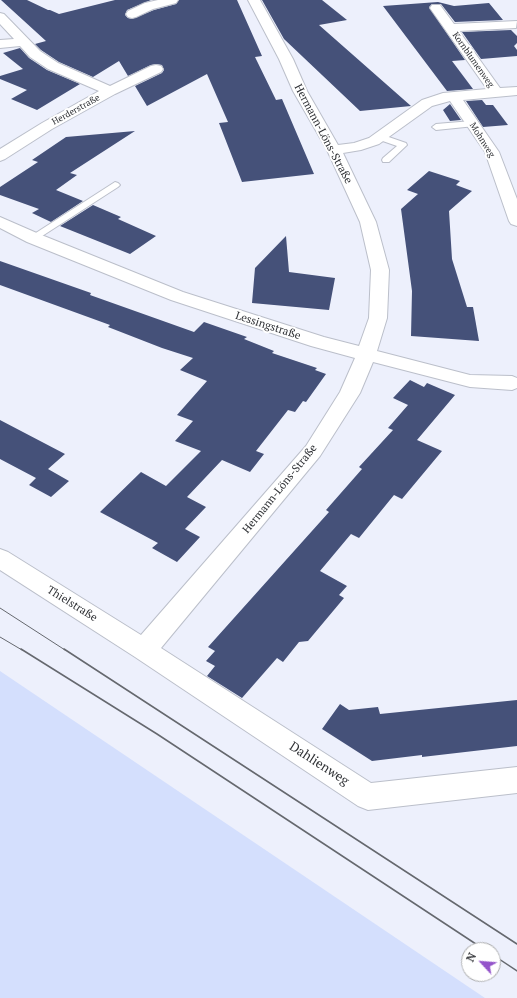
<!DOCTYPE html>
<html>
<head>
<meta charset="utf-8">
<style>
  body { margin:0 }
  #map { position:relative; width:517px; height:998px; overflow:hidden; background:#edf0fc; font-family:"PT Serif",serif }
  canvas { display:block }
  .north { position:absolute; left:461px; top:942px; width:40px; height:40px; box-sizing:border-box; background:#fff; border:1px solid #acadae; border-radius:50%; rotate:296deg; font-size:11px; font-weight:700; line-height:16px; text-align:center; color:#2f3135 }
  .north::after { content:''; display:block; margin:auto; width:14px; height:18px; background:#9454ca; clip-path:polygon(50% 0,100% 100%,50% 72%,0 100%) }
</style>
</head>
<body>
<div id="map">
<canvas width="517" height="998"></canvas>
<div class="north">N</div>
</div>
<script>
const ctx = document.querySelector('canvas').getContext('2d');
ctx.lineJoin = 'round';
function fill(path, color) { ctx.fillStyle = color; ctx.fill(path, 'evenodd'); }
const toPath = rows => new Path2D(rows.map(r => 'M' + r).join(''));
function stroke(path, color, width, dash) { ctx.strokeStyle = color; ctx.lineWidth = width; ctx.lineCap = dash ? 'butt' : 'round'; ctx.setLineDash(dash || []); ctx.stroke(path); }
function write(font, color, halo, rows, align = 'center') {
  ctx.font = font + ' "PT Serif",serif'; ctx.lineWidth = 4; ctx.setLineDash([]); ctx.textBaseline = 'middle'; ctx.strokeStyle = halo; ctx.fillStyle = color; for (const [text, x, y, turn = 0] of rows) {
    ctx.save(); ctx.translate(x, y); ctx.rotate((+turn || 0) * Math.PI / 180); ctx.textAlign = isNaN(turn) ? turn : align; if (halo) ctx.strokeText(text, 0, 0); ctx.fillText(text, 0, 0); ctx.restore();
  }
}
fill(toPath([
  [0,671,485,998,0,998]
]), '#d4dffd');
fill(toPath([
  [1,0,27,0,48,10,50,10,59,14,115,0,151,0,127,10,125,15,128,18,132,19,154,10,176,4,179,0,237,0,262,56,255,57,276,100,282,99,314,174,242,182,219,123,228,122,207,74,147,106,135,86,162,73,164,70,162,65,156,64,151,65,128,76,119,61,93,77,59,62,41,50,35,44,46,41],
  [262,0,322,0,347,20,319,25,411,106,360,111,284,39],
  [438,2,454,6,489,3,503,20,455,22,441,4,432,4,429,7,465,60,452,61,473,89,447,91,383,6],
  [511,30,517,36,517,43,514,46,517,50,517,56,481,59,462,32],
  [20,48,29,58,47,70,80,84,37,110,11,99,27,90,0,79,0,76,23,69,3,53],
  [482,100,486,105,493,105,508,125,483,127,466,101],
  [450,104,461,120,450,121,443,110],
  [135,131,70,173,77,175,56,190,83,201,51,222,32,213,39,209,0,195,0,187,38,162,32,160,66,137],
  [429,171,460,181,456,185,472,191,449,211,452,259,467,307,473,307,479,341,411,336,412,291,401,209,418,194,407,190],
  [93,205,121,217,118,219,156,236,130,254,60,226],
  [286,236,289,272,335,278,329,310,252,303,255,268],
  [0,261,91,293,90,295,194,332,204,322,247,337,244,339,274,351,272,353,317,368,315,370,326,374,306,402,303,401,295,412,288,410,256,451,264,454,250,472,222,460,187,497,206,507,185,529,200,537,177,562,152,548,158,543,100,512,141,472,166,486,201,451,175,441,193,421,177,415,207,381,180,370,193,358,162,348,108,327,110,325,0,285],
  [410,380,424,387,427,383,455,395,417,440,442,451,402,499,394,495,359,538,351,534,320,571,347,586,339,595,344,598,308,641,299,642,283,662,277,658,242,698,207,676,215,666,206,661,215,651,208,647,329,512,326,510,362,469,359,467,393,430,388,428,408,405,393,398],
  [0,420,65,454,48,469,69,481,51,497,29,485,36,478,0,459],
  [517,700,517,746,422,757,422,755,372,761,322,729,340,704,349,710,378,707,380,714]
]), '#455179');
const lane = toPath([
  [472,121,475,122,476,124,475,126,436,130,432,127,436,124,472,121],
  [380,134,406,143,407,145,389,162,383,162,382,160,383,158,397,146,377,139,376,137,377,135,380,134],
  [115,182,118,183,120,185,118,187,36,240,30,240,28,238,115,182]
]);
const street = toPath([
  [158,0,178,0,176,3,153,9,136,17,132,18,128,17,126,14,128,11,145,3,158,0],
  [248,0,260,0,293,59,307,91,338,145,354,143,369,138,422,100,443,93,487,89,430,8,432,5,440,5,454,24,517,21,516,28,459,31,500,88,517,87,517,95,463,100,499,152,517,199,517,226,511,224,509,221,485,152,450,101,432,106,379,144,361,150,343,153,376,222,389,270,387,318,377,351,470,375,512,376,517,378,517,388,512,390,470,387,373,362,360,393,320,456,161,648,371,783,517,767,517,793,368,810,358,806,135,657,0,570,0,549,8,552,141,635,306,446,340,392,355,358,311,346,171,300,27,242,0,228,0,217,39,234,183,292,324,337,359,346,369,318,371,270,360,222,327,150,293,91,279,59,248,0],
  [0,13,4,14,40,51,58,63,110,86,151,66,156,65,161,66,163,69,161,72,115,94,52,129,5,159,0,161,0,149,42,123,99,91,48,69,30,57,20,46,0,48,0,40,14,39,0,24,0,13]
]);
stroke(lane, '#bbbfca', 2);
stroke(street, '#bbbfca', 2);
fill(lane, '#fff');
fill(street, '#fff');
stroke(toPath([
  [0,608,65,650],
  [0,637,22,650]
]), '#65686e', 1);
stroke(toPath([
  [21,649,157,734,485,950],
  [64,649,517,944],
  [493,955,517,971]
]), '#65686e', 1.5);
write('9px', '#2f3135', '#fff', [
  ["Kornblumenweg",473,60,55],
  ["Herderstraße",76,110,-29],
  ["Mohnweg",482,140,58]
]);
write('11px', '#2f3135', '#fff', [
  ["Hermann-Löns-Straße",323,134,62],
  ["Lessingstraße",268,326,18],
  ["Hermann-Löns-Straße",280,489,-51],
  ["Thielstraße",72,604,32]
]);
write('13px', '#2f3135', '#fff', [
  ["Dahlienweg",319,764,33]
]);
</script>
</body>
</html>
